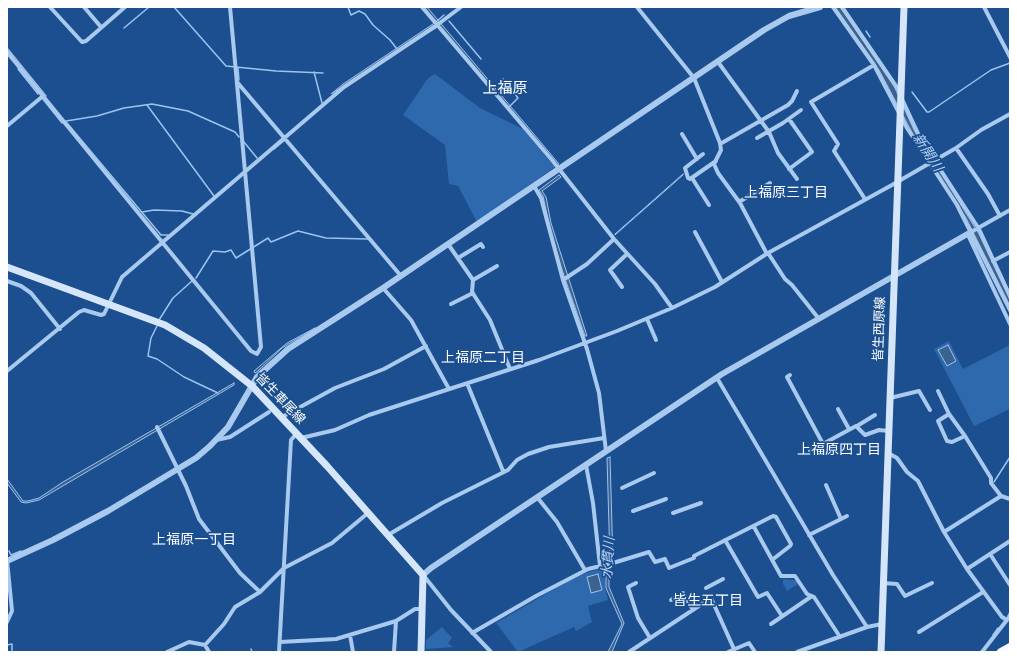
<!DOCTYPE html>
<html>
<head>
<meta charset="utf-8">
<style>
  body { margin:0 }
  #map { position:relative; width:1017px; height:659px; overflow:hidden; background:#1b4f8f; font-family:"DejaVu Sans",sans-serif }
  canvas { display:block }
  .frame { position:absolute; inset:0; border:8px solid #fff; pointer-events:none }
</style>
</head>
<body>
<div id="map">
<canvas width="1017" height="659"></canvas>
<div class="frame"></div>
</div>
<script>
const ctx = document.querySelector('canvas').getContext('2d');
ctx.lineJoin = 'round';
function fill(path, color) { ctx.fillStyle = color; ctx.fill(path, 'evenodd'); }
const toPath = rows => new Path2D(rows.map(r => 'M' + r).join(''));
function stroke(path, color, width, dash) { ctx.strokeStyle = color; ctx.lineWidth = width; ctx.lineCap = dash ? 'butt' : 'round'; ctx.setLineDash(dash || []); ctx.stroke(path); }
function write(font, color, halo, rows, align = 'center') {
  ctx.font = font + ' "DejaVu Sans","Noto Sans JP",sans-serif'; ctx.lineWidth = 3.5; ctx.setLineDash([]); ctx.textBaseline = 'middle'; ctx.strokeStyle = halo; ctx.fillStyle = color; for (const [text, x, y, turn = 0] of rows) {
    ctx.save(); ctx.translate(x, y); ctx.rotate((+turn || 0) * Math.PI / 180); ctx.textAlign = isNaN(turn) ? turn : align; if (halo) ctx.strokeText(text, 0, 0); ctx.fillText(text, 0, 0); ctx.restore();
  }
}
fill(toPath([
  [435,74,480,108,523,129,555,167,477,222,458,186,449,184,445,145,403,115,428,78],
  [949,341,963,369,1010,345,1010,409,974,426,934,349],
  [605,568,605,588,608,600,588,606,592,622,576,631,574,627,518,652,496,623,568,581,588,572],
  [783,579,795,580,798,584,787,591,783,584],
  [442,627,452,638,448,643,453,647,426,649,426,640]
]), '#2e69ad');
const water = toPath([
  [424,7,427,7,559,164,557,165,439,26,331,94,343,84,436,22,424,7],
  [835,7,840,7,850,21,894,86,914,130,979,234,1010,300,1010,306,966,218,914,136,879,70,835,7],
  [683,174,683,175,615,235,615,234,683,174],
  [559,175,561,177,542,191,546,197,551,223,587,336,585,336,561,267,549,225,543,196,539,190,559,175],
  [315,328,282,348,259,370,255,373,254,371,287,343,315,328],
  [948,345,956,361,947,366,938,350,948,345],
  [234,383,234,385,39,500,26,503,21,502,7,483,7,479,23,501,28,501,39,498,63,482,234,383],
  [610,457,613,562,609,571,609,587,624,623,612,652,608,652,622,624,606,588,606,570,610,561,607,458,610,457],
  [598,574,602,590,591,593,587,577,598,574]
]);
fill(water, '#3c6290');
stroke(water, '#9cc4f0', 1);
stroke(toPath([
  [174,7,226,66,276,71,323,73],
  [348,7,351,15,359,11,365,14,373,25,390,40,397,49],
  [437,21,444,15],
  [449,21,481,59],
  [124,28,149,7],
  [866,31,870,37],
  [7,48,46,96],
  [238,68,239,80],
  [18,69,38,94],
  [314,72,322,103],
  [500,81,503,79,518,98,509,107],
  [912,92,927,112,929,112,991,70,1010,63],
  [42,98,62,123],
  [147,105,214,196],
  [66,121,97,116,124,108,152,104,188,111,235,132,239,137],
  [67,123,161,235,168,235],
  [244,142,257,158],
  [274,149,285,140],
  [142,212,154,210,182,211,193,214],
  [196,278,213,251,225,252,231,250,236,258,268,238,271,242,298,231,326,238,368,239],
  [159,320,173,298,192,281],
  [157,326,151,338,148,356,157,359,184,377,218,393],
  [994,482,1010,457],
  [9,551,11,555,21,551],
  [1008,616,1010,612],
  [993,635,998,628],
  [7,645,12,644,12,652],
  [251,649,252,652]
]), '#9cc4f0', 1.5);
stroke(toPath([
  [50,7,82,42,86,41,125,7],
  [84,7,101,27],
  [422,7,552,160,614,239,655,284,672,308],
  [637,7,694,78,720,143,721,150,714,164,718,173,740,203,767,254],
  [833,7,874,65,907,128,957,205,1010,310],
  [842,7,900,92],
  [984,7,1010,57],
  [7,52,251,351,257,354,261,347,230,7],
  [718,62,769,132,778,153,797,179],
  [237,82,401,276],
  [902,99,921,140,979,229,1010,296],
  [789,119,812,152,789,169],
  [7,126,43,96],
  [682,134,697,159],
  [757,138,783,123,801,110],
  [720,144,788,105,792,101,797,91],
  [956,148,988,194,1000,216],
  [703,154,685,168,688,178,690,179,716,161],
  [692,178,709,205],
  [534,186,541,198,563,280,587,349,599,393,606,451],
  [865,199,834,151,838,144,811,102,874,65],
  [739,202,770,183],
  [695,232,722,282],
  [971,232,1010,210],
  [968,235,1010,324],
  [448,244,473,280,472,292,490,320,510,369],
  [768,253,785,279,792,285,819,319],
  [458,258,481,244,483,247],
  [993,261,1010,252],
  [473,280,497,266],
  [563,280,587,264,614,239],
  [7,281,21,286,31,293,60,329],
  [622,287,610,270,627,254],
  [383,288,411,320,449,389],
  [451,304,473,293],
  [647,319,656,340],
  [7,371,79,312,84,310,101,315,104,314,122,277,344,87,437,25,461,7],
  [790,375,787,377,823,444],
  [717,378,833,575,867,627],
  [467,383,503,471],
  [938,391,949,414,965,436,991,478,991,483,1001,496],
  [890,398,919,391,930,410],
  [838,409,849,429],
  [949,414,938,421,947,441,952,442,965,436],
  [282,417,335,388,384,369,426,346],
  [857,426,875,415],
  [157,427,186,486,199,519,240,573,260,592],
  [301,438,335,430,369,415,539,360,617,331,672,308,715,287,768,253,892,185,956,148,981,130,1010,114],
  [216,440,230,437,269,412],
  [810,451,856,426,865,435,879,430,889,431],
  [888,453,897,458,907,472,918,481,944,532,967,569,1002,617,1007,620],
  [586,465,593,503,600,566],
  [826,485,841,519],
  [622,488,654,473],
  [537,497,557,522,585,570],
  [633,511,666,499],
  [673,513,701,503],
  [754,527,781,576,795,576,807,594,814,597,840,637],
  [944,532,1001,496,1010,499],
  [388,535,442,503,508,470,517,460,528,454,549,447,604,438],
  [809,535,847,516],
  [725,540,758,597,767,593,782,616],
  [990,554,1010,585],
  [694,556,773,516,776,517,791,544,790,546,772,560],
  [967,569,1010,541],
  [424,576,451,610,491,652],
  [636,583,628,587,638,618,650,638],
  [883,583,897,584,905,596,932,583],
  [706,588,723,579],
  [671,600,683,593,693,610],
  [396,621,415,609,422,609],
  [7,622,12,611,7,560],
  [771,624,812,596],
  [919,632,983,592],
  [472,633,536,596,588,569,613,563,649,552,655,562,665,559,669,568,694,558],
  [350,635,353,652],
  [280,642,336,639,396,621,394,652],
  [205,645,209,652],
  [167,652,189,642,205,645,224,624,235,607,260,592,284,568,332,543,368,513],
  [279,652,291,440,297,433],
  [629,652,711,598,734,649],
  [728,652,749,643,755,652],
  [797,652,867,627,882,624],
  [982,652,1010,616]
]), '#a9c9ee', 4);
stroke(toPath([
  [7,561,53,540,108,511,196,458,210,446,228,427,257,377,288,349,383,288,764,30,789,16,820,7],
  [423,575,431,568,722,374,971,232]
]), '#a9c9ee', 6);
stroke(toPath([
  [7,267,165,325,204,348,252,386,327,466,423,575,421,652],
  [881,652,904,7]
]), '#d6e6fa', 7);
stroke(toPath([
  [1001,652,1010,647]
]), '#f8faff', 8);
write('13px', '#fff', '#1b4f8f', [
  ["皆生西原線",880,329,-88],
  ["皆生車尾線",280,399,46]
]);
write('italic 14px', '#b5d3f5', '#1b4f8f', [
  ["新開川",927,153,57],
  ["水貫川",609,558,-86]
]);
write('14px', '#fff', '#1b4f8f', [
  ["上福原三丁目",786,193],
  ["上福原二丁目",483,358],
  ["上福原四丁目",839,450],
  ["上福原一丁目",194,540],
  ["皆生五丁目",708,601]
]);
write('15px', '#fff', '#1b4f8f', [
  ["上福原",505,89]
]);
</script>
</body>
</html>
